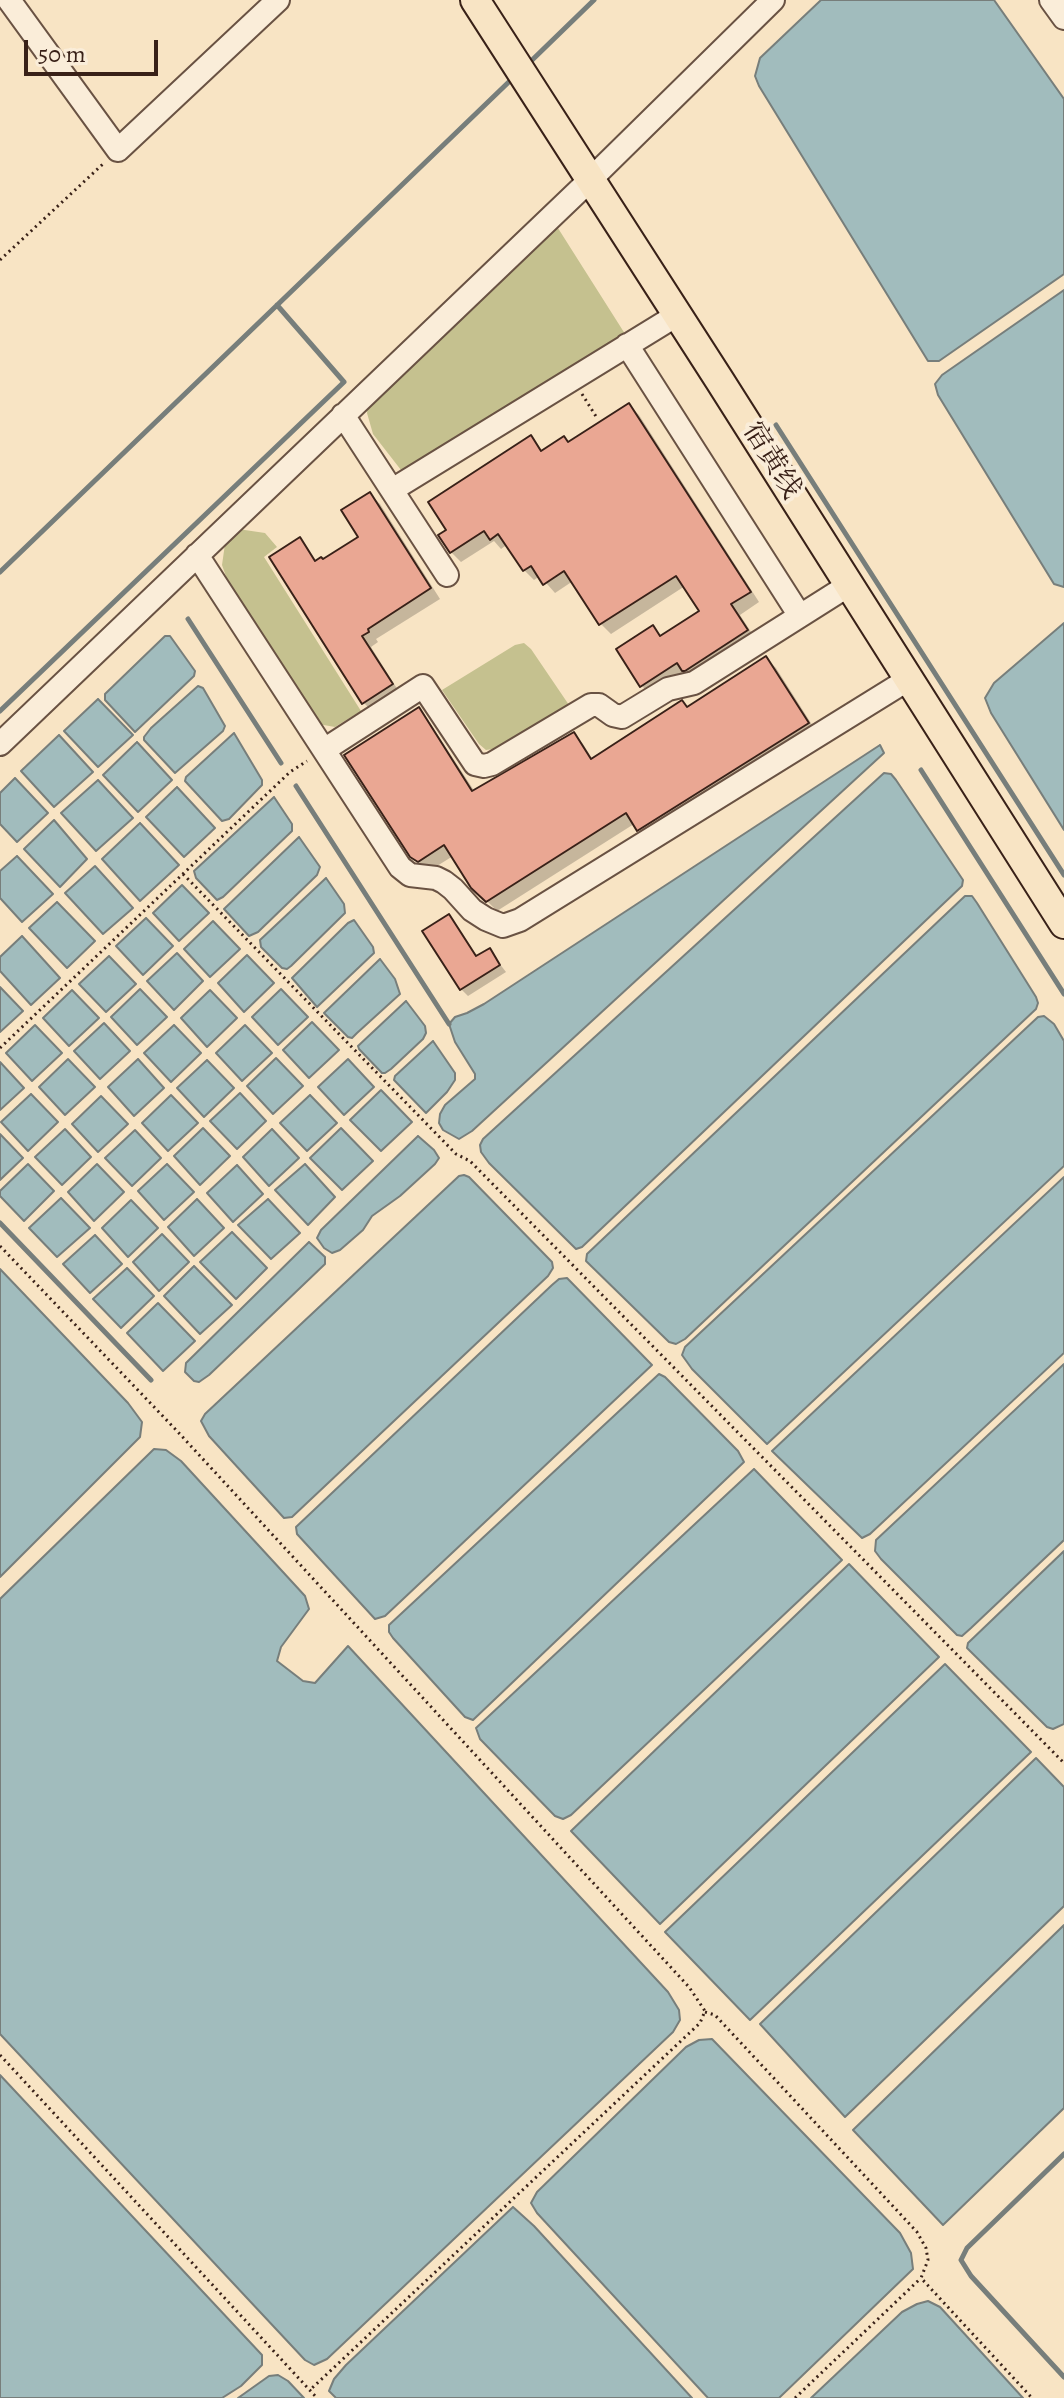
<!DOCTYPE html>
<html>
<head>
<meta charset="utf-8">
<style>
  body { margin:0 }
  #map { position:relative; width:1064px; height:2398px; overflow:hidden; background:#f8e4c4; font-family:Alegreya,serif }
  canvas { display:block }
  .scale { position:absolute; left:24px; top:40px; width:134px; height:36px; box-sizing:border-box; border:4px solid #392118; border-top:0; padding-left:10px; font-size:24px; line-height:28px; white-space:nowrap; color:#392118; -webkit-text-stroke:6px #faedd9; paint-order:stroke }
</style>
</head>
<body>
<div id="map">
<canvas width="1064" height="2398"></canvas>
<div class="scale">50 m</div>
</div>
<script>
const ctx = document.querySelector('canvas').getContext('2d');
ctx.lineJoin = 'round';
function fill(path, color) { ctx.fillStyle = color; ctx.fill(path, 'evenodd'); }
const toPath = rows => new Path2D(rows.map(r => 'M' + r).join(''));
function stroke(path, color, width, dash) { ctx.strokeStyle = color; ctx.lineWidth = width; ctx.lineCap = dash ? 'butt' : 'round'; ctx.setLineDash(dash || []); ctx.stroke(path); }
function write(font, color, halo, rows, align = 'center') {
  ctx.font = font + ' Alegreya,"Noto Serif SC",serif'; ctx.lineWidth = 8; ctx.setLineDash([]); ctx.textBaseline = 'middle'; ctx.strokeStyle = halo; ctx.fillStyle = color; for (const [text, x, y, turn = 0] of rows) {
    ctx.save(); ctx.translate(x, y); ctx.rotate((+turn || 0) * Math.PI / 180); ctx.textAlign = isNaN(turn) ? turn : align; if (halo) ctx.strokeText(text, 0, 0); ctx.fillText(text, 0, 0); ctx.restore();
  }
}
fill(toPath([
  [556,225,627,337,582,360,413,467,401,470,373,434,367,413,368,404],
  [238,529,265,533,277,547,264,557,361,711,335,727,318,724,229,585,222,565,225,544],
  [524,643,531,649,569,705,500,748,486,750,479,744,442,690,515,645]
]), '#c5c18f');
const water = toPath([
  [821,0,994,0,1064,99,1064,274,939,361,928,361,759,86,755,76,760,58,821,0],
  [1064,290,1064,587,1054,584,938,395,935,384,942,375,1064,290],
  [1064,623,1064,830,991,713,985,698,994,683,1064,623],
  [165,636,170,636,195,671,194,676,135,732,105,700,105,694,165,636],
  [198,686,203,688,225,726,223,731,175,773,144,740,144,737,151,728,198,686],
  [98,699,133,735,98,767,64,731,98,699],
  [234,733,262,780,262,785,229,819,222,821,185,781,186,777,234,733],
  [59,735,93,772,54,807,21,771,59,735],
  [137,742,172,780,138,812,103,775,137,742],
  [880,745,884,753,472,1131,459,1139,443,1130,439,1123,440,1114,445,1105,475,1079,475,1074,455,1042,449,1024,455,1017,467,1013,484,1004,880,745],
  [884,773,891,774,896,780,963,880,962,886,582,1247,576,1249,489,1163,481,1152,480,1145,483,1139,884,773],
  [15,778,48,813,17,842,0,824,0,793,15,778],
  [98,780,133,818,96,851,61,813,98,780],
  [177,787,215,828,184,857,146,817,177,787],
  [274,797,292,824,292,831,223,897,217,900,196,878,194,871,274,797],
  [54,820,87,859,60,887,24,849,54,820],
  [140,823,179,865,140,901,102,859,140,823],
  [299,837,320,867,317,875,258,932,249,936,224,909,299,837],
  [17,856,53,894,22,922,0,898,0,871,17,856],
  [95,866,133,908,103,934,65,893,95,866],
  [326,878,344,904,345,913,291,966,287,969,282,968,261,947,260,940,326,878],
  [182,885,209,913,179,941,153,913,182,885],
  [965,896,972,896,977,903,1036,997,1038,1003,1036,1009,685,1339,676,1344,669,1342,586,1261,587,1254,965,896],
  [57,902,95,941,67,968,29,928,57,902],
  [146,918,173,946,143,975,116,946,146,918],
  [354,920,373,947,374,953,317,1007,292,978,348,923,354,920],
  [213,921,240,949,210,977,184,949,213,921],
  [22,936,60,978,31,1005,0,971,0,957,22,936],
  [177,953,203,981,174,1010,147,981,177,953],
  [247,955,274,983,244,1012,218,983,247,955],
  [109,956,136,984,106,1012,79,984,109,956],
  [380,959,395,979,400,994,357,1033,352,1038,348,1037,324,1013,380,959],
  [0,987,23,1011,0,1032,0,987],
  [140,989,167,1017,137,1045,111,1017,140,989],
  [281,989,308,1017,278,1045,252,1017,281,989],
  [72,990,99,1018,69,1046,43,1018,72,990],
  [210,990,237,1018,207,1047,181,1018,210,990],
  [406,1001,425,1026,426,1033,423,1039,391,1069,385,1073,382,1073,359,1049,358,1046,406,1001],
  [1044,1016,1054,1024,1064,1041,1064,1166,767,1444,692,1369,682,1355,685,1347,1038,1017,1044,1016],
  [312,1022,339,1050,309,1078,283,1050,312,1022],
  [104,1023,130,1051,100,1079,74,1051,104,1023],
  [35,1025,62,1053,32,1081,6,1053,35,1025],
  [174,1025,201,1053,171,1082,144,1053,174,1025],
  [245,1025,272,1053,242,1081,216,1053,245,1025],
  [433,1041,455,1073,455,1080,447,1092,426,1113,394,1080,395,1076,433,1041],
  [276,1058,303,1086,273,1114,247,1086,276,1058],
  [68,1059,95,1087,65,1115,39,1087,68,1059],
  [138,1059,164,1088,134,1116,108,1087,138,1059],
  [348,1059,374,1087,344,1115,318,1087,348,1059],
  [207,1060,234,1088,204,1117,177,1088,207,1060],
  [0,1062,24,1088,0,1110,0,1062],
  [381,1090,412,1122,381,1151,350,1120,381,1090],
  [240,1093,266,1121,237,1149,210,1121,240,1093],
  [31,1094,58,1122,28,1151,1,1122,31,1094],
  [171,1095,198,1123,168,1151,142,1123,171,1095],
  [310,1095,337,1123,307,1151,280,1123,310,1095],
  [101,1096,128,1124,98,1152,72,1124,101,1096],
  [203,1128,230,1156,200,1185,174,1156,203,1128],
  [341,1128,373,1161,342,1190,310,1158,341,1128],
  [65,1129,91,1157,62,1185,35,1157,65,1129],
  [272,1129,299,1158,269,1186,243,1157,272,1129],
  [135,1130,161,1158,132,1186,105,1158,135,1130],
  [0,1134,23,1158,0,1180,0,1134],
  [418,1136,434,1150,439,1158,435,1164,400,1196,372,1216,363,1230,340,1250,332,1253,324,1248,317,1238,321,1230,418,1136],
  [28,1164,54,1191,24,1221,0,1196,0,1191,28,1164],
  [97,1164,124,1192,94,1221,68,1192,97,1164],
  [167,1164,194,1192,164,1220,138,1191,167,1164],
  [305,1164,335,1197,308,1225,275,1190,305,1164],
  [237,1165,263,1194,233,1222,207,1193,237,1165],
  [464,1175,469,1177,552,1262,553,1268,548,1276,292,1517,284,1518,209,1436,201,1421,205,1414,459,1176,464,1175],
  [1064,1177,1064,1353,870,1534,862,1538,772,1451,1064,1177],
  [61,1198,90,1228,57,1257,29,1228,61,1198],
  [197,1199,224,1228,194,1256,168,1227,197,1199],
  [268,1199,300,1233,271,1259,238,1225,268,1199],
  [131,1200,158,1228,128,1257,102,1228,131,1200],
  [232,1232,267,1268,236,1299,200,1262,232,1232],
  [162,1234,189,1262,159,1291,133,1262,162,1234],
  [95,1235,122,1264,90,1293,63,1264,95,1235],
  [309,1242,325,1257,325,1264,209,1375,199,1382,194,1381,185,1372,186,1363,309,1242],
  [194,1266,232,1305,200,1334,164,1296,194,1266],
  [127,1268,154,1296,121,1328,93,1299,127,1268],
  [0,1269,128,1403,142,1422,140,1437,0,1577,0,1269],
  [567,1278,652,1365,385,1616,375,1619,297,1534,296,1527,552,1285,559,1279,567,1278],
  [158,1303,195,1341,163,1371,127,1333,158,1303],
  [1064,1364,1064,1540,971,1628,962,1636,957,1635,881,1559,875,1551,876,1540,1064,1364],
  [659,1374,665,1377,738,1451,744,1462,473,1720,465,1717,393,1638,389,1632,389,1625,659,1374],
  [154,1449,166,1450,181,1461,305,1596,309,1609,281,1647,277,1661,303,1681,315,1683,348,1646,668,1992,679,2010,680,2020,673,2032,327,2359,314,2365,305,2360,0,2034,0,1599,154,1449],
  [754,1469,842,1560,571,1815,563,1819,555,1816,480,1739,476,1728,754,1469],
  [1064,1551,1064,1724,1053,1729,1047,1727,967,1648,968,1643,1064,1551],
  [849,1564,939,1657,660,1924,571,1831,849,1564],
  [945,1664,1031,1752,750,2020,665,1932,945,1664],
  [1036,1758,1064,1787,1064,1906,845,2117,760,2024,1036,1758],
  [1064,1925,1064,2108,943,2225,853,2130,1064,1925],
  [712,2039,900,2233,911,2253,913,2269,779,2398,708,2398,537,2213,531,2203,537,2192,686,2047,699,2040,712,2039],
  [0,2075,262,2355,262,2365,241,2386,222,2398,0,2398,0,2075],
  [513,2207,534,2226,692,2398,336,2398,329,2391,334,2379,346,2365,513,2207],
  [928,2301,940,2307,1023,2398,811,2398,902,2312,917,2304,928,2301],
  [278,2375,288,2381,304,2398,238,2398,269,2376,278,2375]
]);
fill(water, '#a1bcbd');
stroke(water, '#777e7b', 2);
fill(toPath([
  [629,405,639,415,759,602,740,615,757,641,694,680,687,673,652,696,642,686,653,628,662,637,701,612,685,586,611,634,601,624,573,581,555,593,540,576,534,580,524,570,508,544,501,549,494,541,461,562,451,552,449,531,531,438,543,452,569,444],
  [370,494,380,504,440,599,376,639,378,642,371,647,401,695,374,713,364,703,300,540,317,562,324,562,361,538],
  [766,658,776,668,818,734,649,840,634,824,497,911,472,886,453,856,429,871,412,856,418,710,428,720,475,792,573,734,583,744,593,760,688,709],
  [449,917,477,958,489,950,506,972,468,996,461,989]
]), '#0003');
stroke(toPath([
  [528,64,594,0],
  [776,425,1064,875],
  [0,572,515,76],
  [188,619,281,763],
  [0,711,344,382,277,305],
  [921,770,1064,994],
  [296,786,449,1024],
  [0,1223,151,1380],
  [1064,2154,967,2248,961,2260,971,2276,1064,2377]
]), '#777e7b', 5);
const building = toPath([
  [629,403,751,592,731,604,748,630,685,671,682,671,677,663,640,687,616,649,653,625,660,636,699,611,676,576,599,625,564,571,543,585,531,566,523,571,498,534,490,540,484,531,450,553,438,535,446,530,428,502,531,435,541,451,564,436,568,442,629,403],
  [370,492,431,588,368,629,369,632,362,636,393,684,362,704,269,557,300,537,315,561,321,557,323,559,358,537,341,510,370,492],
  [766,656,809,723,637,831,626,813,486,902,471,888,444,845,418,862,410,857,344,755,419,707,472,791,574,732,591,759,682,700,687,707,766,656],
  [449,914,476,956,490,948,500,965,460,990,422,931,449,914]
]);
fill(building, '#eaa793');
stroke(building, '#392118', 2);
const minor = toPath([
  [9,0,118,150,278,0],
  [1051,0,1064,18],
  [627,345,800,616],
  [343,415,447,575],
  [392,490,677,315],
  [197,555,400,867,410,875,436,878,444,882,453,889,472,910,486,919,503,926,520,920,909,679],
  [0,744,591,179,773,0],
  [324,750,423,686,475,764,484,766,492,764,591,705,599,705,613,715,622,717,668,689,694,683,849,585]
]);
const major = toPath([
  [475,0,720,381,1064,924]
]);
stroke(minor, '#695243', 26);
stroke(major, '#392118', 32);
stroke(toPath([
  [0,260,104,163],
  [582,394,597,418],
  [183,874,456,1154,470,1161,1064,1763],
  [0,1048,290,772,307,761],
  [0,1246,178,1432,689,1987,705,2011,700,2023,310,2390],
  [705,2012,715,2015,917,2232,926,2248,928,2260,921,2278,1032,2398],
  [0,2055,317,2398],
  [795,2398,921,2278]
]), '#392118', 3, [2, 4]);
stroke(minor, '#faedd9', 22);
stroke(major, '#f8e4c4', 28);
write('28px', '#392118', '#faedd9', [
  ["宿黄线",771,461,58]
]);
</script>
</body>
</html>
